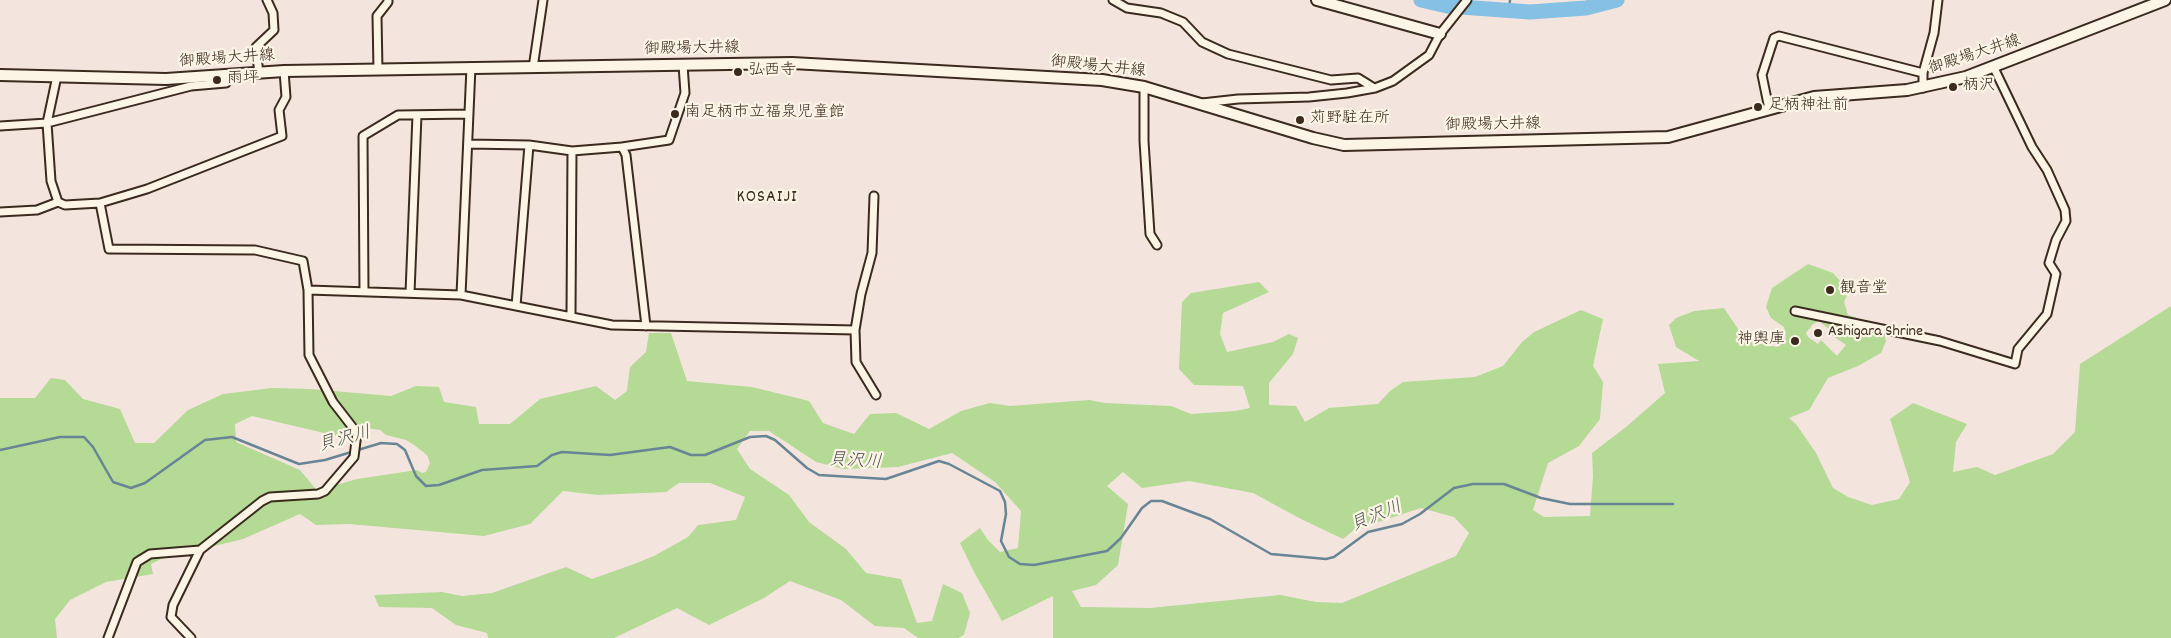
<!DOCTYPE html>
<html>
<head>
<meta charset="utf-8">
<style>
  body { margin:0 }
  canvas { display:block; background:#f4e4de }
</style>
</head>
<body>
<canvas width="2171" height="638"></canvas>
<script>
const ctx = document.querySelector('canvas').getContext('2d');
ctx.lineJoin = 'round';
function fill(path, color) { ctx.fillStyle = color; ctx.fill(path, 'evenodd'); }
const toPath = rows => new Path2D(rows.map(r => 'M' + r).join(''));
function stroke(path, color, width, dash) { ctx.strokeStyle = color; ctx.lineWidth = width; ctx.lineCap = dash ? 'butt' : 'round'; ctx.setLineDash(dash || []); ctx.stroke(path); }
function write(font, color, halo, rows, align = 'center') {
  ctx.font = font + ' Dekko,"Klee One",sans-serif'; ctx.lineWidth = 4.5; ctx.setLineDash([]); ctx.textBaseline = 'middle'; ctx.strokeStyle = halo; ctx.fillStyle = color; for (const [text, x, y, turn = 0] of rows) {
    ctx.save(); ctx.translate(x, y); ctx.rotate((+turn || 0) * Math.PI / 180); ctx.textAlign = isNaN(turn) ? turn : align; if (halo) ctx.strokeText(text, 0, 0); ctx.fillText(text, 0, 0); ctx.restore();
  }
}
fill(toPath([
  [1808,264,1833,273,1849,291,1844,302,1848,315,1881,325,1886,341,1881,353,1858,366,1828,378,1809,410,1789,418,1796,424,1816,453,1833,488,1848,497,1872,505,1899,499,1910,482,1890,419,1913,403,1967,424,1956,442,1953,472,1977,467,1995,475,2053,454,2075,432,2080,364,2171,306,2171,638,1053,638,1053,596,1002,621,974,572,960,543,980,528,987,539,1000,552,1018,548,1021,511,995,482,952,453,898,467,844,469,816,462,769,431,750,431,737,449,750,469,789,495,809,522,846,549,866,573,901,579,917,623,932,621,943,584,962,593,970,613,964,635,958,638,918,638,904,628,875,626,841,600,790,581,764,598,709,625,677,608,614,638,488,638,487,633,456,625,432,608,379,607,374,595,442,592,462,596,492,593,566,567,592,579,634,564,654,556,688,537,698,525,736,520,745,497,710,483,679,483,666,492,598,495,563,491,530,524,484,536,349,524,316,525,300,514,243,539,161,559,151,564,153,574,106,582,70,600,55,619,57,638,0,638,0,398,35,398,51,378,65,380,83,399,120,409,135,443,154,443,188,410,223,394,272,388,310,389,391,396,416,386,439,387,444,402,476,407,479,424,510,424,540,399,596,386,615,400,627,391,630,367,646,352,649,333,671,333,687,381,752,387,809,401,823,423,854,434,870,414,896,413,929,429,961,411,990,403,1010,406,1089,400,1105,403,1171,406,1191,414,1235,411,1250,408,1243,386,1194,385,1179,369,1182,302,1191,293,1259,282,1269,292,1223,313,1220,334,1227,352,1273,342,1289,334,1298,338,1293,354,1269,383,1269,405,1296,406,1305,422,1329,408,1378,404,1390,391,1403,382,1475,377,1503,366,1522,342,1534,332,1581,310,1603,319,1593,366,1603,382,1600,419,1579,446,1548,463,1533,510,1544,517,1590,516,1593,476,1592,453,1626,427,1665,393,1658,364,1699,361,1676,347,1669,325,1676,318,1694,311,1724,308,1746,341,1777,347,1786,338,1784,327,1771,318,1766,307,1772,288],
  [1819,321,1829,329,1830,334,1846,345,1837,356,1821,340,1818,344,1808,337,1806,333,1813,324],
  [252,416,341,437,359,427,380,430,386,435,406,440,414,445,427,455,430,463,426,472,422,473,417,470,357,479,336,485,323,498,300,470,236,442,235,424],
  [1123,472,1142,488,1189,481,1253,493,1301,519,1343,539,1354,530,1421,508,1454,517,1469,533,1456,556,1342,603,1316,602,1280,595,1150,608,1081,607,1072,591,1096,585,1118,565,1128,504,1107,486]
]), '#b4da96');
stroke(toPath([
  [1509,10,1510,0],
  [0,450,60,437,84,437,93,447,113,482,131,488,145,483,205,440,232,437,299,464,325,460,381,443,397,444,405,450,416,476,426,486,439,485,482,470,537,466,552,455,562,452,610,455,670,447,691,455,705,455,750,437,766,436,775,440,807,468,819,475,886,479,939,461,949,464,1000,491,1005,502,1006,514,1001,541,1009,557,1020,564,1034,565,1107,551,1121,538,1142,508,1151,501,1162,501,1210,519,1271,554,1326,559,1334,557,1368,532,1402,524,1420,514,1454,488,1473,484,1504,484,1541,498,1570,504,1673,504]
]), '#678595', 2.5);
stroke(toPath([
  [1421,0,1447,6,1530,12,1586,8,1617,0]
]), '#85c1e5', 15);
const street = toPath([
  [1113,0,1127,8,1161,13,1183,22,1202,42,1228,54,1331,80,1358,78,1374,88],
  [533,68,543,0],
  [378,70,377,16,388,2,388,0],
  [259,74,256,47,274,30,273,13,267,0],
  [57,76,47,123,51,181,58,202],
  [1144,87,1144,141,1150,234,1157,245],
  [1923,88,1923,73,1934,33,1938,0],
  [1202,103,1238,99,1309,97,1347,93,1375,88,1393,81,1429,55,1440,34,1467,0],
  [1769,109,1762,75,1774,38,1779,36,1923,73],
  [0,126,47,123,191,86,226,83,227,76],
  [468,144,529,145,572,151,622,147,626,155,646,326],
  [622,147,669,140,685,93,683,65],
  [874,196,872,253,861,294,855,330,856,362,876,395],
  [100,203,109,249,255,250,303,261,308,290,309,355,333,402,357,433,354,457,325,491,318,494,270,497,262,501,200,550,173,605,171,617,191,638],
  [0,212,37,210,58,202,65,205,100,203,147,189,282,136,279,110,286,97,284,71],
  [308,290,461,295,612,325,855,330],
  [364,292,363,136,398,115,469,114],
  [410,293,417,115],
  [461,295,471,67],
  [516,306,529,145],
  [1795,311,1940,341,2015,364,2018,349,2047,314,2056,274,2049,263,2056,240,2066,221,2065,210,2047,170,2032,147,1994,68],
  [571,315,572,151],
  [108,638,137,562,150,554,200,550]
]);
const secondary = toPath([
  [1317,0,1440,34]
]);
const primary = toPath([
  [0,75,166,79,284,71,792,63,1102,80,1144,87,1313,138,1344,145,1668,137,1814,97,1907,90,1966,77,2165,0]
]);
stroke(street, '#3b2a1e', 11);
stroke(secondary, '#3b2a1e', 14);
stroke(primary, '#3b2a1e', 14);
stroke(street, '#fcf5e5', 7);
stroke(secondary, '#fcf5e5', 10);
stroke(primary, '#fcf5e5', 10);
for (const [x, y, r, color] of [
  [738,72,5,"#3b2a1e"],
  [217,80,5,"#3b2a1e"],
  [1953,87,5,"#3b2a1e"],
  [1758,107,5,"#3b2a1e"],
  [675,114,5,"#3b2a1e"],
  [1300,120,5,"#3b2a1e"],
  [1830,290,5,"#3b2a1e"],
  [1818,333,5,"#3b2a1e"],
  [1795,341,5,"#3b2a1e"]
]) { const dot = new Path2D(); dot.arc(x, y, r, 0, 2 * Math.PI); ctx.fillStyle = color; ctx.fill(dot); stroke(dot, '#fcf5e5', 2); }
write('16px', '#3b2a1e', '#fcf5e5', [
  ["御殿場大井線",692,50,-1],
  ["御殿場大井線",1975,56,-18],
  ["御殿場大井線",227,60,-4],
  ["御殿場大井線",1098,68,6],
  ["御殿場大井線",1493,126,-1]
]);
write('16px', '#3b2a1e', '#fcf5e5', [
  ["弘西寺",748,72],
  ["雨坪",227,80],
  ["柄沢",1963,87],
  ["足柄神社前",1768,107],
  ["南足柄市立福泉児童館",685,114],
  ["苅野駐在所",1310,120],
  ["観音堂",1840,290],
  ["Ashigara Shrine",1828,333],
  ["神輿庫",1785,341,"right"]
], 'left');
ctx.letterSpacing = '1px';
write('18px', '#3b2a1e', '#fcf5e5', [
  ["KOSAIJI",767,199]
]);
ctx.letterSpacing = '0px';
write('italic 18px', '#51575a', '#fcf5e5', [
  ["貝沢川",345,441,-15],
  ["貝沢川",855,463,3],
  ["貝沢川",1377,518,-23]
]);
</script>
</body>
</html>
